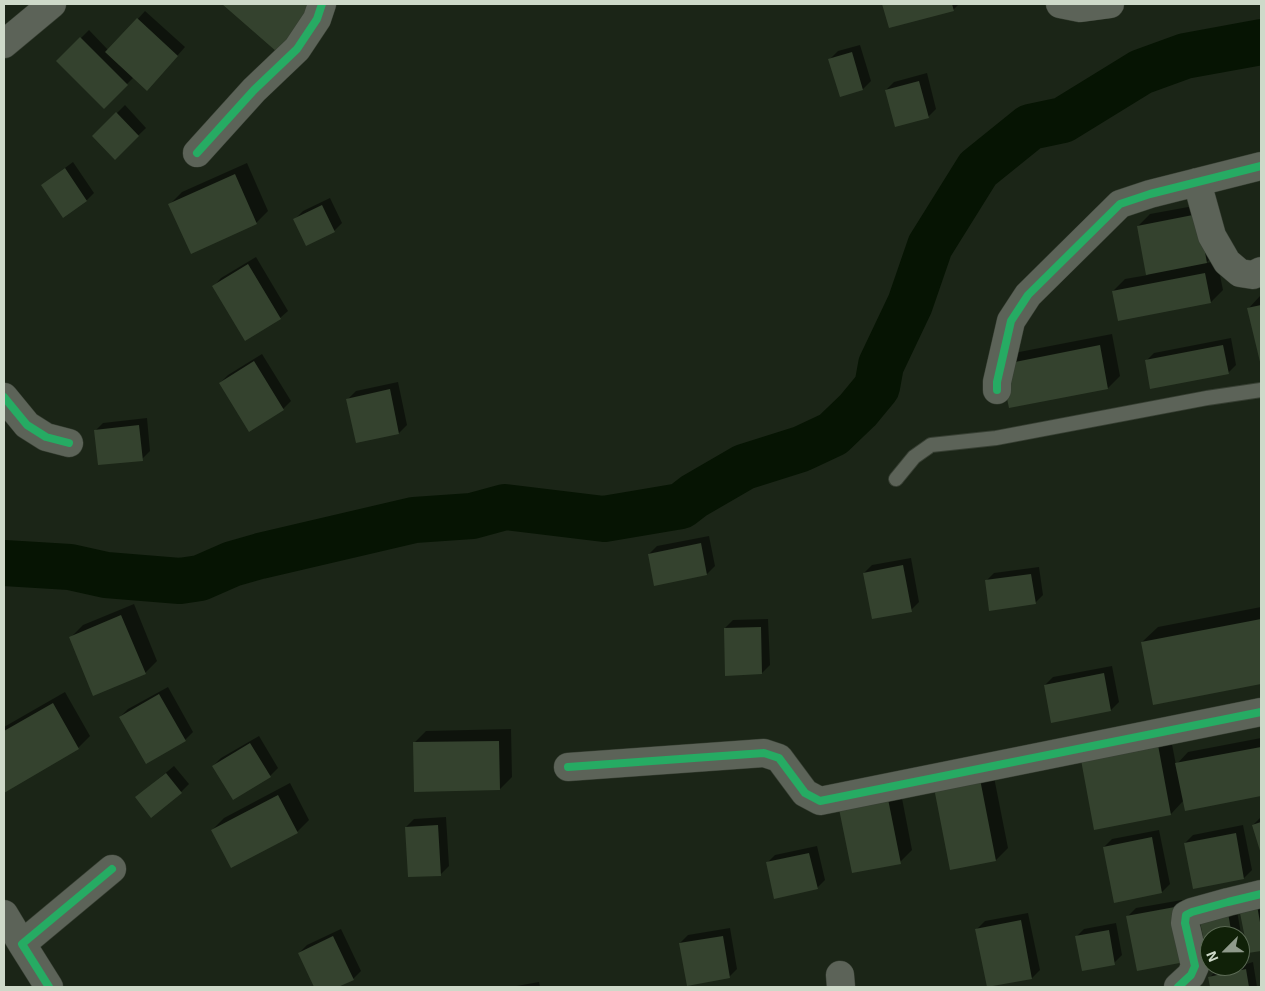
<!DOCTYPE html>
<html>
<head>
<meta charset="utf-8">
<style>
  body { margin:0 }
  #map { position:relative; width:1265px; height:991px; overflow:hidden; background:#1b2517; font-family:"Exo 2",sans-serif }
  canvas { display:block }
  .frame { position:absolute; inset:0; border:5px solid #ced9c9; pointer-events:none }
  .north { position:absolute; left:1200px; top:926px; width:50px; height:50px; box-sizing:border-box; background:#102108; border:1px solid #5c6b55; border-radius:50%; rotate:247deg; font-size:14px; font-weight:700; line-height:20px; text-align:center; color:#ced9c9 }
  .north::after { content:''; display:block; margin:auto; width:18px; height:22px; background:#8f9a8b; clip-path:polygon(50% 0,100% 100%,50% 72%,0 100%) }
</style>
</head>
<body>
<div id="map">
<canvas width="1265" height="991"></canvas>
<div class="frame"></div>
<div class="north">N</div>
</div>
<script>
const ctx = document.querySelector('canvas').getContext('2d');
ctx.lineJoin = 'round';
function fill(path, color) { ctx.fillStyle = color; ctx.fill(path, 'evenodd'); }
const toPath = rows => new Path2D(rows.map(r => 'M' + r).join(''));
function stroke(path, color, width, dash) { ctx.strokeStyle = color; ctx.lineWidth = width; ctx.lineCap = dash ? 'butt' : 'round'; ctx.setLineDash(dash || []); ctx.stroke(path); }
fill(toPath([
  [225,4,318,4,289,38],
  [884,4,959,4,953,10,890,27],
  [145,11,185,47,155,81,134,77,104,107,58,61,89,30,109,51],
  [860,45,871,81,863,89,841,95,830,59,838,51],
  [927,73,936,109,928,117,886,90,894,82],
  [125,105,146,128,115,158,94,136],
  [73,162,94,193,86,201,42,185],
  [247,163,268,211,256,223,170,204,182,192],
  [330,198,342,223,334,231,295,219,303,211],
  [1210,203,1219,250,1206,263,1217,261,1223,290,1211,302,1113,291,1125,279,1148,275,1138,226,1150,214],
  [256,257,288,311,280,318,214,286,221,278],
  [1260,296,1261,296,1261,363,1248,309],
  [1112,334,1120,376,1108,388,1010,407,1014,353],
  [1231,338,1236,365,1228,373,1146,361,1154,353],
  [262,354,291,401,283,409,220,383,228,375],
  [398,382,407,425,399,433,357,442,348,399,356,391],
  [147,418,150,451,142,459,95,431,103,423],
  [709,536,715,566,707,574,649,554,657,546],
  [911,558,919,602,911,610,864,573,872,565],
  [1039,567,1043,595,1035,603,986,581,994,573],
  [134,604,157,661,145,673,71,637,83,625],
  [1261,607,1261,682,1154,703,1142,642,1158,627],
  [768,619,770,665,762,673,725,628,733,620],
  [1112,666,1119,702,1111,710,1045,685,1053,677],
  [168,687,193,732,185,740,146,762,120,717,128,709],
  [65,692,90,736,78,748,4,791,4,727],
  [511,729,512,777,500,789,414,743,426,731],
  [1170,734,1176,765,1188,752,1261,738,1261,795,1186,809,1184,800,1171,814,1082,761],
  [259,736,278,768,270,776,233,799,213,766,221,758],
  [174,766,189,784,181,792,145,790],
  [992,767,1008,848,996,860,935,788],
  [290,783,309,820,297,832,212,830,224,818],
  [900,788,912,850,900,862,841,809],
  [446,817,449,866,441,874,406,827,414,819],
  [1261,817,1261,851,1253,825],
  [1243,825,1252,870,1244,878,1194,888,1185,843,1193,835],
  [1159,830,1170,884,1162,892,1104,847,1112,839],
  [817,846,825,880,817,888,767,863,775,855],
  [1261,898,1261,950,1249,952,1248,901],
  [1182,900,1193,953,1128,916,1136,908],
  [1235,900,1245,956,1240,962,1240,936,1210,936,1210,965,1200,913],
  [1028,913,1040,970,1032,978,977,929,985,921],
  [1116,923,1122,955,1114,963,1076,937,1084,929],
  [730,928,737,969,729,977,680,943,688,935],
  [341,929,361,971,353,979,335,987,315,987,299,953,307,945],
  [1253,962,1257,987,1211,987,1210,977,1219,968,1211,969,1210,966,1240,966],
  [539,982,540,987,511,987]
]), '#0007');
stroke(toPath([
  [4,563,70,567,106,575,180,581,200,578,232,564,260,556,414,520,472,516,505,507,604,519,681,506,694,496,744,467,801,449,833,434,858,410,877,387,881,365,910,304,930,246,978,169,1030,127,1063,120,1141,72,1185,56,1261,42]
]), '#061403', 46);
fill(toPath([
  [222,4,318,4,277,52],
  [882,4,952,4,954,11,889,28],
  [137,18,178,56,147,91,105,52],
  [80,37,128,85,104,109,56,61],
  [852,52,863,90,840,97,828,59],
  [919,81,929,118,895,127,885,90],
  [116,112,139,136,115,160,92,136],
  [65,168,87,201,63,218,41,185],
  [235,174,257,224,191,254,168,204],
  [322,205,335,232,306,246,293,219],
  [1198,214,1207,263,1146,275,1137,226],
  [248,264,281,319,245,341,212,286],
  [1205,273,1211,303,1118,321,1112,291],
  [1261,305,1261,366,1247,308],
  [1100,345,1108,389,1009,408,1000,365],
  [1223,345,1229,374,1150,389,1145,360],
  [254,361,284,410,249,432,219,383],
  [390,389,399,434,356,443,346,399],
  [139,425,143,461,98,465,94,430],
  [701,543,707,575,654,586,648,554],
  [903,565,912,612,872,619,863,573],
  [1031,574,1036,604,989,611,985,580],
  [121,615,146,674,93,696,69,637],
  [1261,619,1261,684,1153,705,1141,642],
  [761,627,762,674,725,676,724,628],
  [1104,673,1111,711,1051,723,1044,685],
  [159,694,186,741,146,764,119,717],
  [53,703,79,749,4,793,4,731],
  [499,741,500,790,414,792,413,742],
  [250,743,271,777,233,800,212,766],
  [1158,745,1171,815,1094,830,1081,760],
  [1261,747,1261,796,1185,811,1175,763],
  [166,773,182,793,151,818,135,797],
  [980,779,996,861,950,870,934,788],
  [278,795,298,833,231,868,211,830],
  [888,799,901,864,852,873,839,809],
  [1261,822,1261,854,1252,825],
  [438,825,441,876,408,877,405,827],
  [1236,833,1244,879,1193,889,1184,843],
  [1152,837,1162,893,1114,903,1103,847],
  [809,853,818,889,774,899,766,862],
  [1257,905,1261,928,1261,951,1248,953,1239,908],
  [1175,907,1185,962,1137,971,1126,916],
  [1227,907,1232,936,1210,936,1210,966,1231,967,1210,971,1198,912],
  [1021,920,1032,979,987,987,975,929],
  [1109,930,1115,965,1082,971,1075,936],
  [333,936,354,980,338,987,314,987,298,953],
  [723,936,730,978,687,986,679,943],
  [1246,969,1249,987,1210,987,1208,977]
]), '#34422e');
const lane = toPath([
  [896,479,914,457,931,445,996,438,1207,398,1261,390]
]);
const street = toPath([
  [1060,4,1080,8,1110,4],
  [4,44,52,4],
  [197,153,254,90,297,49,317,19,322,4],
  [1197,182,1212,236,1227,262,1240,273,1253,275,1261,271],
  [997,390,997,382,1011,321,1028,295,1120,204,1150,194,1261,166],
  [4,397,27,425,46,437,69,443],
  [568,767,764,753,779,758,805,793,820,801,1261,712],
  [4,914,22,944],
  [840,975,841,987],
  [49,987,22,944,112,869],
  [1178,987,1191,975,1195,966,1185,923,1186,915,1192,912,1228,902,1261,894]
]);
stroke(lane, '#373f33', 16);
stroke(street, '#373f33', 29);
stroke(lane, '#5c6358', 14);
stroke(street, '#5c6358', 28);
stroke(toPath([
  [197,153,254,90,297,49,317,19,322,4],
  [997,390,997,382,1011,321,1028,295,1120,204,1150,194,1261,166],
  [4,397,27,425,46,437,69,443],
  [568,767,764,753,779,758,805,793,820,801,1261,712],
  [49,987,22,944,112,869],
  [1178,987,1191,975,1195,966,1185,923,1186,915,1192,912,1228,902,1261,894]
]), '#26ab63', 8);
</script>
</body>
</html>
